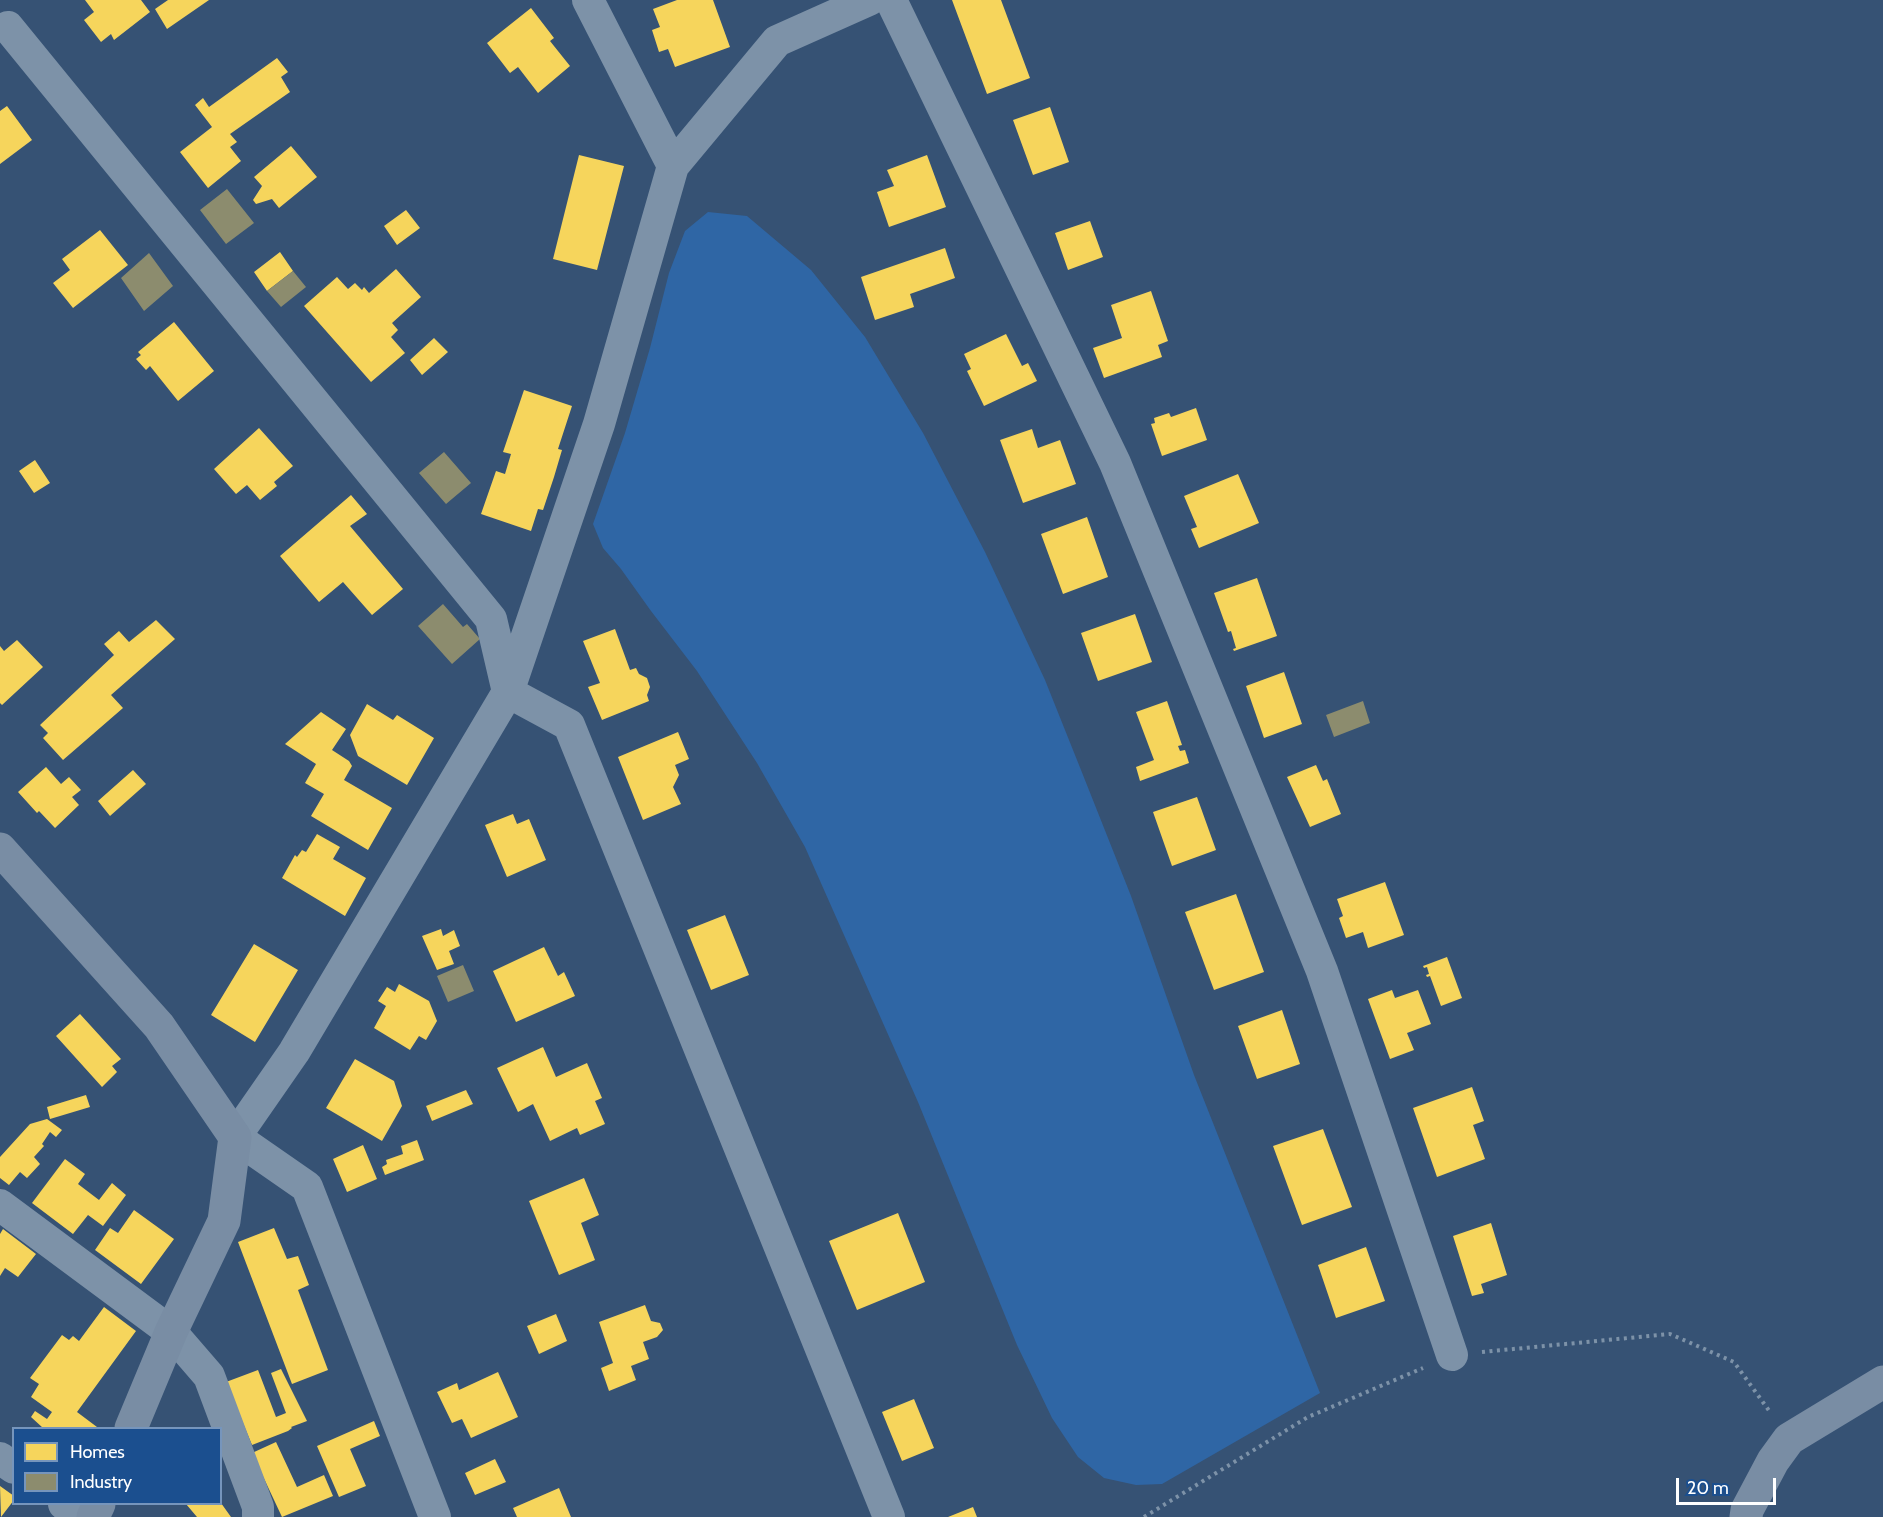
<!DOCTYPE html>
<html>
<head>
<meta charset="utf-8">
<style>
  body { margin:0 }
  #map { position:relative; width:1883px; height:1517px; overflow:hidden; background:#365274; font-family:Cabin,sans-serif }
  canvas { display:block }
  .legend { position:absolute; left:12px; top:1427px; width:210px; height:78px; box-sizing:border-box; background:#1b4f8f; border:2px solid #7695bc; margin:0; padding:8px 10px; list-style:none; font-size:18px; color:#fff }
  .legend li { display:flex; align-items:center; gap:12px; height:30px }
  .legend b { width:30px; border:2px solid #7695bc }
  .scale { position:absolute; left:1676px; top:1478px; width:100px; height:27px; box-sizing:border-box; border:3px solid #fff; border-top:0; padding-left:8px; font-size:18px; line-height:21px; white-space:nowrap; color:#fff; -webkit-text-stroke:4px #1b4f8f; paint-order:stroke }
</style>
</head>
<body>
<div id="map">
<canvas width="1883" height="1517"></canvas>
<ul class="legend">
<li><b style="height:16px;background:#f6d55c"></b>Homes</li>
<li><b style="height:16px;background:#8c8c6e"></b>Industry</li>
</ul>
<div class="scale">20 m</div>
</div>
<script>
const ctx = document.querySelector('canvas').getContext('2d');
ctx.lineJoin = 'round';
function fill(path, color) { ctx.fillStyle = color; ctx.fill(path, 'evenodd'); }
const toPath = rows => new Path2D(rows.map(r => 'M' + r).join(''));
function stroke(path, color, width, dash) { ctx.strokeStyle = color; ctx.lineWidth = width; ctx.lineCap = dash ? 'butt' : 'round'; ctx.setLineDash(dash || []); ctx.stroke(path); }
fill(toPath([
  [708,212,747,216,811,270,865,337,923,433,985,552,1045,680,1081,770,1131,896,1194,1075,1320,1393,1162,1484,1136,1485,1104,1478,1078,1457,1052,1418,1017,1345,918,1102,805,847,757,763,697,671,651,611,621,569,603,548,593,524,625,433,650,348,669,273,685,231]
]), '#2f66a5');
fill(toPath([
  [85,0,141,0,150,12,114,40,111,34,101,42,84,20,94,12],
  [168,0,209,0,167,29,155,9],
  [677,0,713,0,730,47,675,67,668,49,659,52,652,30,660,27,653,9],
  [952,0,1001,0,1030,78,987,94],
  [531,8,554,38,550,41,570,66,538,93,518,67,510,73,487,43],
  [277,58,288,72,281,77,290,92,230,134,237,142,230,147,241,161,208,188,180,152,212,127,195,105,203,98,209,107],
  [7,106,32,140,0,164,0,111],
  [1050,107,1069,162,1033,175,1013,120],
  [291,146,317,177,279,208,272,199,256,204,253,200,262,186,254,177],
  [579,155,624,166,597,270,553,259],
  [927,155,946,207,889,227,877,192,894,186,887,170],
  [406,210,420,228,397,245,384,226],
  [1090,221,1103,257,1068,270,1055,233],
  [100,230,128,265,73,308,53,283,70,270,62,259],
  [945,248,955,278,910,294,914,307,875,320,861,277],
  [280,252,293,271,267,291,254,272],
  [396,269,421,297,392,323,398,330,391,337,405,353,371,382,304,306,337,277,348,289,355,283,362,290,364,287,369,293],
  [1151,291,1168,341,1158,345,1162,357,1104,378,1093,348,1122,338,1111,305],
  [174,322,214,371,178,401,150,366,146,370,136,359,141,355,138,352],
  [1006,334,1022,366,1028,363,1037,381,984,406,967,371,971,369,964,354],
  [434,338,448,352,422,375,410,360],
  [524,390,572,406,558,449,562,450,554,477,543,510,538,509,531,531,481,514,496,471,505,474,511,454,503,452],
  [1196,408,1207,440,1162,456,1151,424,1155,423,1154,418,1169,413,1171,417],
  [259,428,293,466,274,482,277,486,260,500,247,485,236,494,214,469],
  [1032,429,1038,448,1060,440,1076,484,1023,503,1000,440],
  [35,460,50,483,34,493,19,471],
  [1238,474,1259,523,1199,548,1191,529,1197,527,1184,496],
  [351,495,367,514,350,526,403,589,372,615,343,582,319,602,280,556],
  [1087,517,1108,577,1063,594,1041,534],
  [1257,578,1277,636,1234,651,1233,649,1236,648,1231,631,1228,632,1214,593],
  [1135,614,1152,662,1098,681,1081,633],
  [156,620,175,639,111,695,123,708,63,760,43,738,48,733,40,725,114,655,104,644,119,631,129,642],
  [615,629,630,670,636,668,639,674,647,678,650,687,647,695,649,701,602,720,588,687,600,683,583,641],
  [17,640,43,667,2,705,0,703,0,646,4,651],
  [1284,672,1302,724,1264,738,1246,686],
  [1167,701,1182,745,1178,746,1180,751,1185,750,1189,763,1140,781,1136,767,1154,760,1136,712],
  [367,704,393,720,397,715,434,738,407,785,358,756,350,735],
  [321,712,346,729,332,750,349,761,352,766,344,780,392,808,368,850,311,816,324,794,305,783,316,764,285,744],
  [678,732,689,759,675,765,679,775,673,787,681,804,643,820,618,757],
  [1316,765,1323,781,1327,779,1341,814,1310,827,1287,777],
  [46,767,61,784,69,777,81,790,72,797,79,805,55,828,39,811,37,813,18,792],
  [133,770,146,784,110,816,98,801],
  [1197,797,1216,850,1172,866,1153,812],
  [513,814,517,824,529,819,546,860,507,877,485,825],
  [317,834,340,847,333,859,366,878,345,916,282,878,295,855,297,857,302,850,306,852],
  [1385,882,1404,935,1368,948,1363,932,1346,938,1339,918,1343,916,1337,899],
  [1236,894,1264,972,1214,990,1185,912],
  [725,915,749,975,711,990,687,930],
  [441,929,443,936,454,930,460,946,449,951,454,964,437,970,422,936],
  [254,944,298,970,255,1042,211,1015],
  [544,947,558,976,564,972,575,996,516,1022,493,971],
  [1447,957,1462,998,1441,1006,1430,976,1427,977,1426,975,1429,974,1427,967,1424,968,1423,966],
  [399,984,429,1001,437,1021,426,1040,419,1036,410,1050,374,1028,386,1006,378,1001,387,987,395,992],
  [1392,990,1395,998,1418,990,1431,1024,1407,1033,1414,1050,1390,1059,1368,999],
  [1282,1010,1300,1064,1257,1079,1238,1026],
  [80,1014,121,1059,112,1066,117,1072,102,1087,56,1036],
  [543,1047,556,1077,587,1063,602,1098,595,1101,605,1124,580,1135,577,1128,550,1141,533,1104,518,1112,497,1068],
  [355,1059,394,1081,402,1106,382,1141,326,1108],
  [1472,1087,1484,1121,1473,1125,1485,1159,1437,1177,1413,1108],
  [466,1090,473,1104,432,1121,426,1106],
  [86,1095,90,1107,50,1119,47,1107],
  [47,1119,62,1130,56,1137,50,1132,42,1144,44,1146,34,1157,40,1164,27,1178,20,1172,9,1185,0,1178,0,1157,30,1124],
  [1323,1129,1352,1207,1302,1225,1273,1146],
  [417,1140,424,1160,385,1175,382,1167,387,1164,386,1160,403,1154,401,1146],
  [363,1145,377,1179,347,1192,333,1159],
  [65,1159,85,1174,78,1184,99,1200,112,1183,126,1195,103,1226,88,1215,73,1234,32,1203],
  [584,1178,599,1215,581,1223,595,1260,559,1275,529,1201],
  [134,1210,174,1239,141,1284,95,1250,110,1228,118,1233],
  [898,1213,925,1282,857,1310,829,1241],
  [1491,1223,1507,1275,1481,1284,1484,1293,1472,1296,1453,1236],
  [274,1228,287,1259,298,1256,309,1285,298,1290,328,1370,292,1384,238,1242],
  [3,1229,36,1254,18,1277,5,1268,0,1276,0,1234],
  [1366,1247,1385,1301,1336,1318,1318,1265],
  [645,1305,651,1321,660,1323,663,1330,657,1337,643,1342,649,1359,631,1366,636,1380,609,1391,601,1368,613,1363,599,1322],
  [104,1307,136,1331,77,1412,97,1427,95,1428,43,1428,31,1417,35,1411,47,1419,52,1412,31,1397,39,1384,30,1378,62,1335,69,1340,73,1336,79,1341],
  [556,1314,567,1341,539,1354,527,1326],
  [281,1369,307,1421,291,1427,292,1428,288,1431,252,1445,226,1382,258,1370,276,1417,286,1413,271,1373],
  [498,1372,518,1417,471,1438,462,1419,452,1423,437,1392,457,1383,459,1390],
  [914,1399,934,1448,902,1461,882,1412],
  [374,1421,380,1436,350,1449,366,1486,339,1497,317,1446],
  [276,1442,297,1487,324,1475,333,1496,282,1517,252,1453],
  [495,1459,506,1482,475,1495,465,1473],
  [0,1486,14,1496,14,1500,1,1517],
  [559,1488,571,1517,517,1517,513,1508],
  [221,1503,231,1517,197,1517,186,1504],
  [973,1507,977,1517,948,1517]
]), '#f6d55c');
fill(toPath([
  [227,189,254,223,226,244,200,210],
  [149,253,173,286,144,311,121,278],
  [293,271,306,287,281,307,267,291],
  [444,452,471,483,446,504,419,473],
  [443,604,463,627,467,624,480,639,452,664,418,626],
  [1363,701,1370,723,1334,737,1326,715],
  [463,965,474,991,448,1002,437,976]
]), '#8c8c6e');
stroke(toPath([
  [1482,1352,1670,1334,1734,1362,1770,1412],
  [1144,1517,1308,1417,1423,1368]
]), '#7d92a8', 4, [3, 4.5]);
stroke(toPath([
  [588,0,673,166],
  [891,0,1115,463,1322,971,1452,1355],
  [8,27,491,619,508,692,569,725,889,1517],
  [0,1205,171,1332,209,1376,258,1507,258,1517],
  [0,1458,14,1468],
  [64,1504,84,1517],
  [435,1517,307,1187,235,1137,294,1052,508,692,599,424,673,166,777,41,869,0]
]), '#7d92a8', 32);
stroke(toPath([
  [0,849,159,1026,235,1137,224,1221,171,1332,131,1428],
  [93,1517,99,1504],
  [1746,1517,1747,1510,1773,1461,1789,1439,1883,1382]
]), '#798da4', 33);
</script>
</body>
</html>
